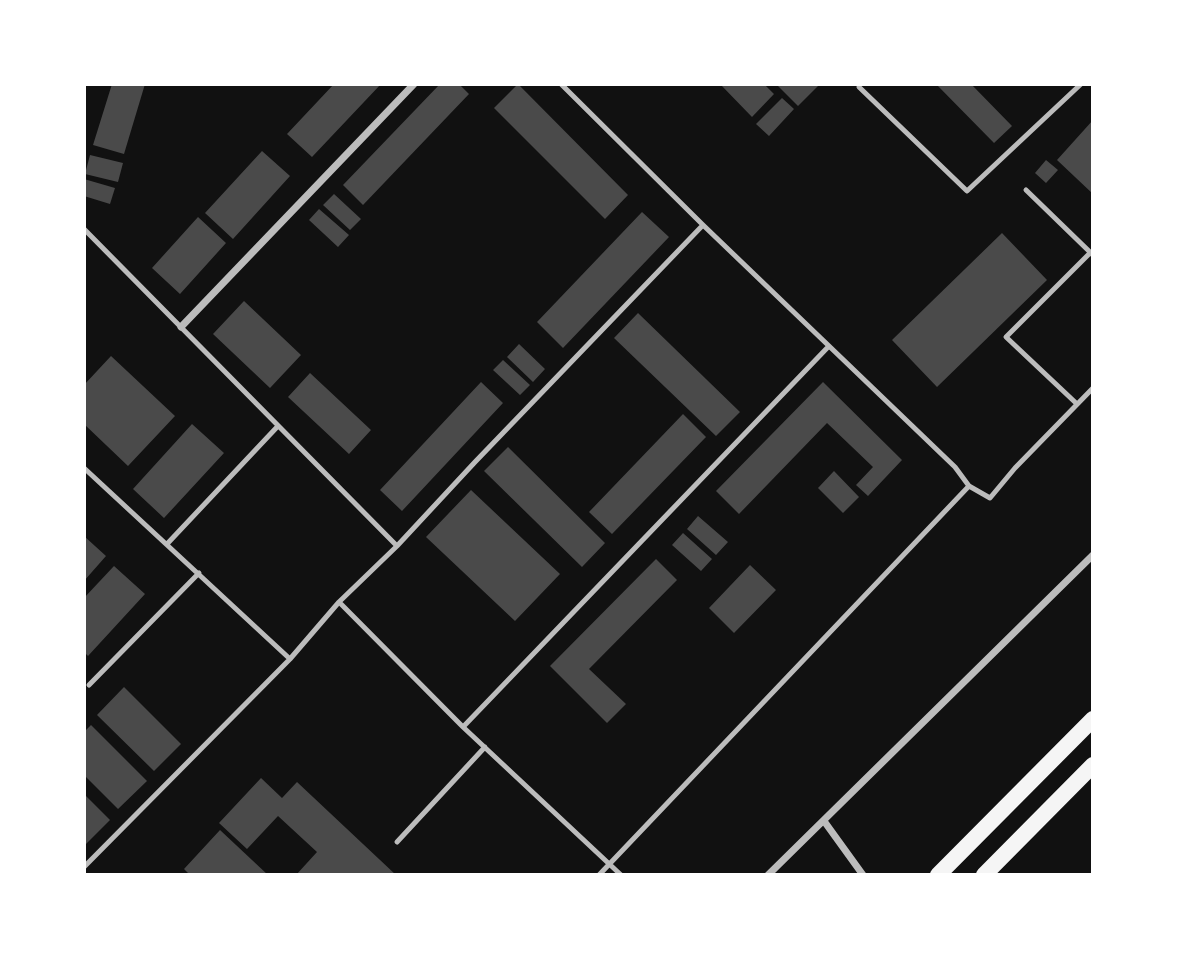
<!DOCTYPE html>
<html>
<head>
<meta charset="utf-8">
<style>
  body { margin:0 }
  #map { position:relative; width:1177px; height:959px; overflow:hidden; background:#111; font-family:Overpass,sans-serif }
  canvas { display:block }
  .frame { position:absolute; inset:0; border:86px solid #fff; pointer-events:none }
</style>
</head>
<body>
<div id="map">
<canvas width="1177" height="959"></canvas>
<div class="frame"></div>
</div>
<script>
const ctx = document.querySelector('canvas').getContext('2d');
ctx.lineJoin = 'round';
function fill(path, color) { ctx.fillStyle = color; ctx.fill(path, 'evenodd'); }
const toPath = rows => new Path2D(rows.map(r => 'M' + r).join(''));
function stroke(path, color, width, dash) { ctx.strokeStyle = color; ctx.lineWidth = width; ctx.lineCap = dash ? 'butt' : 'round'; ctx.setLineDash(dash || []); ctx.stroke(path); }
fill(toPath([
  [112,84,145,84,124,154,93,145],
  [334,84,381,84,312,157,287,134],
  [440,84,459,84,469,94,363,205,343,185],
  [518,84,628,195,605,219,494,108],
  [720,84,764,84,774,94,752,117],
  [776,84,820,84,798,106],
  [936,84,971,84,1012,126,994,143],
  [782,98,794,109,769,136,756,124],
  [1093,120,1093,194,1057,160],
  [262,151,290,176,233,239,205,213],
  [90,155,123,163,118,182,85,174],
  [1046,160,1058,170,1046,183,1035,173],
  [84,179,115,188,110,204,84,196],
  [334,194,361,219,350,230,323,205],
  [319,209,349,235,338,247,309,220],
  [642,212,669,237,563,348,537,322],
  [198,217,226,243,180,294,152,268],
  [1002,233,1047,280,937,387,892,340],
  [244,301,301,355,270,388,213,334],
  [638,313,740,412,716,436,614,338],
  [519,344,545,369,533,382,507,357],
  [111,356,175,416,128,466,84,424,84,385],
  [503,360,530,385,520,395,493,370],
  [310,373,371,430,349,454,288,397],
  [481,382,503,403,402,511,380,490],
  [823,382,902,460,868,496,856,485,873,467,827,423,739,514,716,491],
  [683,414,706,437,612,534,589,512],
  [192,424,224,453,164,518,133,489],
  [508,447,605,543,582,567,484,471],
  [834,471,859,497,843,513,818,488],
  [471,490,560,574,515,621,426,537],
  [698,516,728,542,716,555,687,529],
  [683,533,712,559,701,571,672,545],
  [84,536,106,556,84,581],
  [656,559,677,580,589,669,626,704,607,723,550,666],
  [750,565,776,590,734,633,709,608],
  [114,566,145,594,88,656,84,652,84,598],
  [124,687,181,744,154,771,97,715],
  [91,725,147,781,118,809,84,775,84,732],
  [261,778,282,798,297,782,396,875,296,875,317,852,278,816,247,849,219,823],
  [84,794,110,820,84,846],
  [220,830,268,875,190,875,184,869]
]), '#4a4a4a');
stroke(toPath([
  [561,84,703,225,955,467,969,486,990,498,1015,468,1093,388],
  [859,87,967,191,1081,84],
  [1026,190,1093,255],
  [84,229,397,546],
  [1077,404,1006,337,1090,253],
  [84,468,290,659],
  [167,544,278,426],
  [339,602,463,727,621,875],
  [89,685,199,573],
  [463,727,829,346],
  [397,842,485,747],
  [84,867,290,659,339,602,397,546,475,462,703,225],
  [599,875,969,486]
]), '#bcbcbc', 5);
stroke(toPath([
  [181,327,414,84],
  [824,821,863,875],
  [768,875,1093,555]
]), '#bcbcbc', 7);
stroke(toPath([
  [938,875,1093,719],
  [984,875,1093,765]
]), '#f5f5f5', 16);
</script>
</body>
</html>
